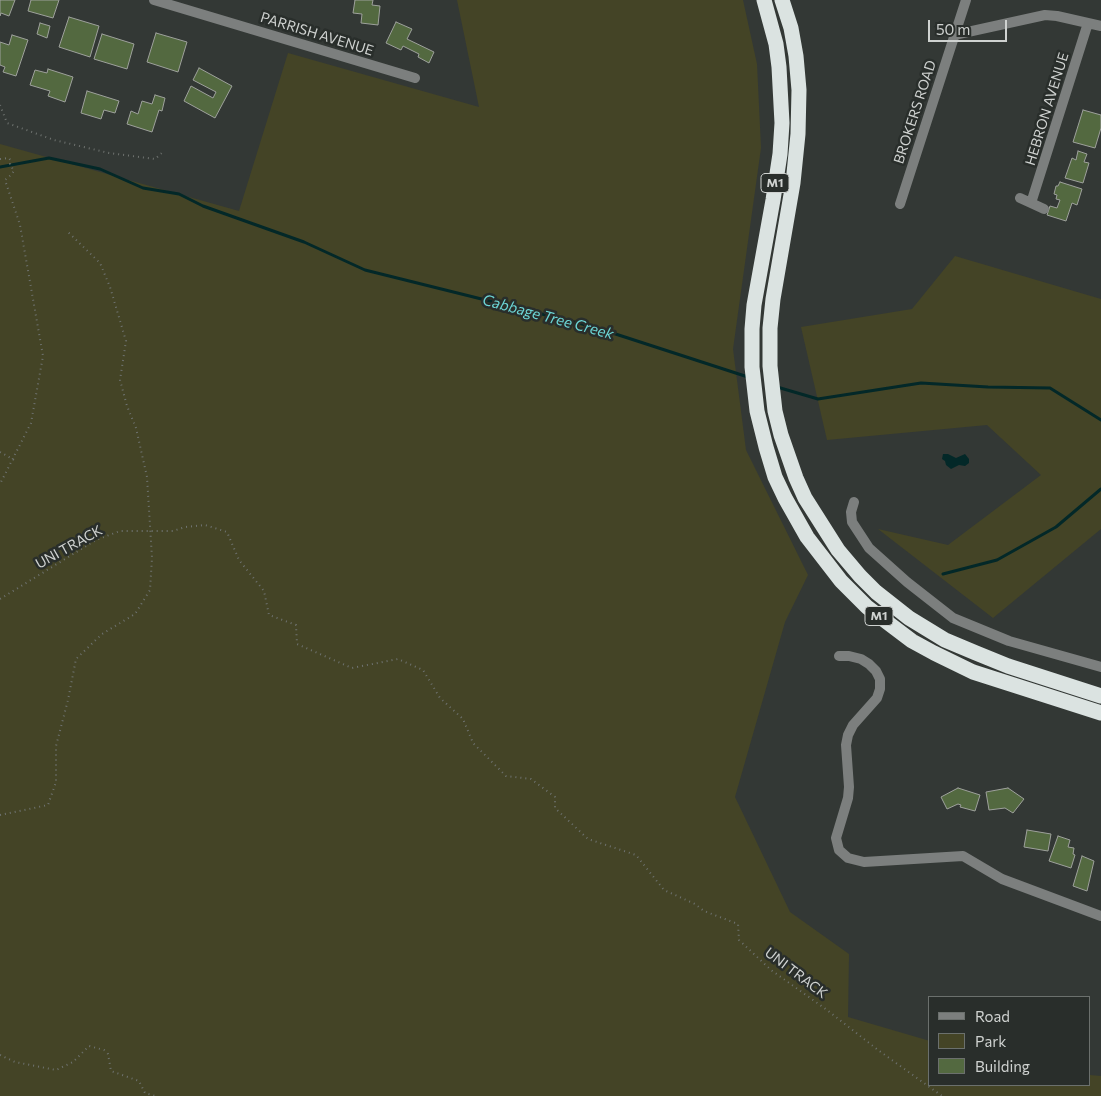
<!DOCTYPE html>
<html>
<head>
<meta charset="utf-8">
<style>
  body { margin:0 }
  #map { position:relative; width:1101px; height:1096px; overflow:hidden; background:#333835; font-family:Commissioner,sans-serif }
  canvas { display:block }
  .legend { position:absolute; left:928px; top:996px; width:162px; height:90px; box-sizing:border-box; background:#292e2b; border:1px solid #6b706d; margin:0; padding:6px 9px; list-style:none; font-size:15px; color:#cfd2d0 }
  .legend li { display:flex; align-items:center; gap:10px; height:25px }
  .legend b { width:25px; border:1px solid #6b706d }
  .scale { position:absolute; left:928px; top:20px; width:79px; height:22px; box-sizing:border-box; border:2px solid #cfd2d0; border-top:0; padding-left:6px; font-size:15px; line-height:18px; white-space:nowrap; color:#cfd2d0; -webkit-text-stroke:4px #292e2b; paint-order:stroke }
</style>
</head>
<body>
<div id="map">
<canvas width="1101" height="1096"></canvas>
<ul class="legend">
<li><b style="height:6px;background:#7c7f7e"></b>Road</li>
<li><b style="height:14px;background:#444426"></b>Park</li>
<li><b style="height:14px;background:#536940"></b>Building</li>
</ul>
<div class="scale">50 m</div>
</div>
<script>
const ctx = document.querySelector('canvas').getContext('2d');
ctx.lineJoin = 'round';
function fill(path, color) { ctx.fillStyle = color; ctx.fill(path, 'evenodd'); }
const toPath = rows => new Path2D(rows.map(r => 'M' + r).join(''));
function stroke(path, color, width, dash) { ctx.strokeStyle = color; ctx.lineWidth = width; ctx.lineCap = dash ? 'butt' : 'round'; ctx.setLineDash(dash || []); ctx.stroke(path); }
function write(font, color, halo, rows, align = 'center') {
  ctx.font = font + ' Commissioner,sans-serif'; ctx.lineWidth = 5; ctx.setLineDash([]); ctx.textBaseline = 'middle'; ctx.strokeStyle = halo; ctx.fillStyle = color; for (const [text, x, y, turn = 0] of rows) {
    ctx.save(); ctx.translate(x, y); ctx.rotate((+turn || 0) * Math.PI / 180); ctx.textAlign = isNaN(turn) ? turn : align; if (halo) ctx.strokeText(text, 0, 0); ctx.fillText(text, 0, 0); ctx.restore();
  }
}
fill(toPath([
  [457,0,743,0,757,64,761,148,733,349,746,450,808,575,785,622,735,797,790,912,849,954,848,1017,930,1041,930,1085,1090,1085,1090,1075,1101,1076,1101,1096,0,1096,0,144,239,211,288,53,479,107],
  [955,256,1101,299,1101,529,993,618,878,529,948,545,1041,475,987,425,827,440,801,327,912,309]
]), '#444426');
fill(toPath([
  [943,454,948,454,956,458,965,454,969,459,969,463,965,466,959,465,951,469,946,465,945,461,942,459]
]), '#032828');
stroke(toPath([
  [0,167,49,158,100,169,143,188,179,194,203,206,304,242,365,270,594,327,748,377],
  [777,387,818,399,921,383,988,387,1050,388,1101,420],
  [943,574,997,560,1056,527,1101,489]
]), '#032828', 3);
const building = toPath([
  [0,0,15,0,9,16,1,13,0,16,0,0],
  [31,0,59,0,53,18,28,11,31,0],
  [355,0,373,0,372,5,380,6,378,25,361,23,362,14,353,13,355,0],
  [69,17,99,26,90,57,59,47,69,17],
  [396,22,412,29,407,39,434,52,429,63,418,57,419,54,403,46,401,50,386,43,396,22],
  [40,23,50,26,47,38,37,34,40,23],
  [156,33,187,42,178,72,147,62,156,33],
  [102,34,134,44,127,69,94,59,102,34],
  [12,35,28,40,16,76,3,72,5,67,0,65,0,42,9,45,12,35],
  [199,68,232,86,215,118,184,101,191,86,213,98,216,92,193,80,199,68],
  [48,69,73,77,65,102,48,96,50,91,30,85,35,70,47,73,48,69],
  [87,91,119,101,115,113,104,110,101,119,81,113,87,91],
  [155,95,165,98,162,111,159,110,152,132,127,124,131,111,138,114,142,101,152,104,155,95],
  [1083,110,1101,115,1101,128,1095,148,1073,142,1083,110],
  [1078,151,1087,154,1084,162,1089,163,1083,183,1065,178,1072,158,1076,160,1078,151],
  [1060,182,1082,189,1077,205,1072,203,1066,221,1047,215,1050,206,1057,208,1060,200,1056,199,1057,195,1054,194,1056,186,1058,186,1060,182],
  [958,788,980,795,975,811,960,807,961,805,958,804,947,809,941,797,958,788],
  [1008,788,1024,799,1013,813,1005,808,989,810,986,792,1008,788],
  [1027,830,1051,834,1048,851,1024,847,1027,830],
  [1058,836,1070,840,1068,847,1074,848,1073,854,1075,855,1071,868,1049,861,1058,836],
  [1082,856,1094,861,1087,891,1073,886,1082,856]
]);
fill(building, '#536940');
stroke(building, '#9ea19c', 1);
stroke(toPath([
  [0,105,7,123,54,140,109,153,155,159,163,152],
  [0,159,9,158,11,161,10,164,14,171,11,175,5,180,20,225,43,356,31,423,0,484],
  [0,452,14,460],
  [0,599,96,540,120,531,173,531,185,527,205,525,227,532,239,560,264,591,269,615,296,625,297,644,352,668,398,659,423,670,440,698,463,719,473,743,506,776,531,779,555,797,555,808,588,839,636,855,664,890,695,904,704,911,738,924,739,940,771,970,827,1010,878,1050,942,1096],
  [0,815,48,805,56,782,56,746,68,700,76,659,102,634,135,614,150,590,152,558,147,477,136,428,127,406,120,380,126,341,110,287,100,263,68,232],
  [0,1055,15,1062,56,1070,73,1062,89,1046,104,1050,108,1054,111,1071,139,1081,145,1093,155,1096]
]), '#6f7370', 2, [1, 4]);
stroke(toPath([
  [154,0,415,78],
  [954,35,1045,15,1057,16,1101,26],
  [1020,198,1031,203],
  [900,204,966,0],
  [1044,209,1031,203,1088,23],
  [854,502,851,512,852,522,869,548,907,582,953,618,1009,641,1101,667],
  [839,656,849,656,861,659,869,664,876,671,880,679,880,689,877,698,853,725,848,735,846,745,849,787,848,798,836,838,839,850,848,858,864,862,963,856,1002,879,1101,916]
]), '#7c7f7e', 10);
stroke(toPath([
  [764,0,776,44,779,67,782,123,780,154,773,200,754,305,752,329,752,367,757,411,766,447,775,477,785,498,807,537,841,581,867,607,912,641,934,653,973,672,1101,713],
  [782,0,791,28,796,56,799,90,798,134,793,183,773,299,770,328,770,366,775,411,781,435,796,478,805,498,838,550,860,576,876,592,909,618,945,640,976,653,1008,666,1101,696]
]), '#dbe3e1', 15);
for (const [x, y, w] of [
  [775,183,28],
  [879,616,28]
]) { const box = new Path2D(); box.roundRect(x - w / 2, y - 9.5, w, 19, 4); ctx.fillStyle = '#292e2b'; ctx.fill(box); stroke(box, '#cfd2d0', 1); }
write('bold 12px', '#cfd2d0', null, [
  ["M1",775,183],
  ["M1",879,616]
]);
write('14px', '#cfd2d0', '#292e2b', [
  ["PARRISH AVENUE",317,34,17],
  ["HEBRON AVENUE",1047,109,-73],
  ["BROKERS ROAD",915,112,-72],
  ["UNI TRACK",69,547,-29],
  ["UNI TRACK",796,973,37]
]);
write('italic 15px', '#6cd5d5', '#292e2b', [
  ["Cabbage Tree Creek",548,317,15]
]);
</script>
</body>
</html>
